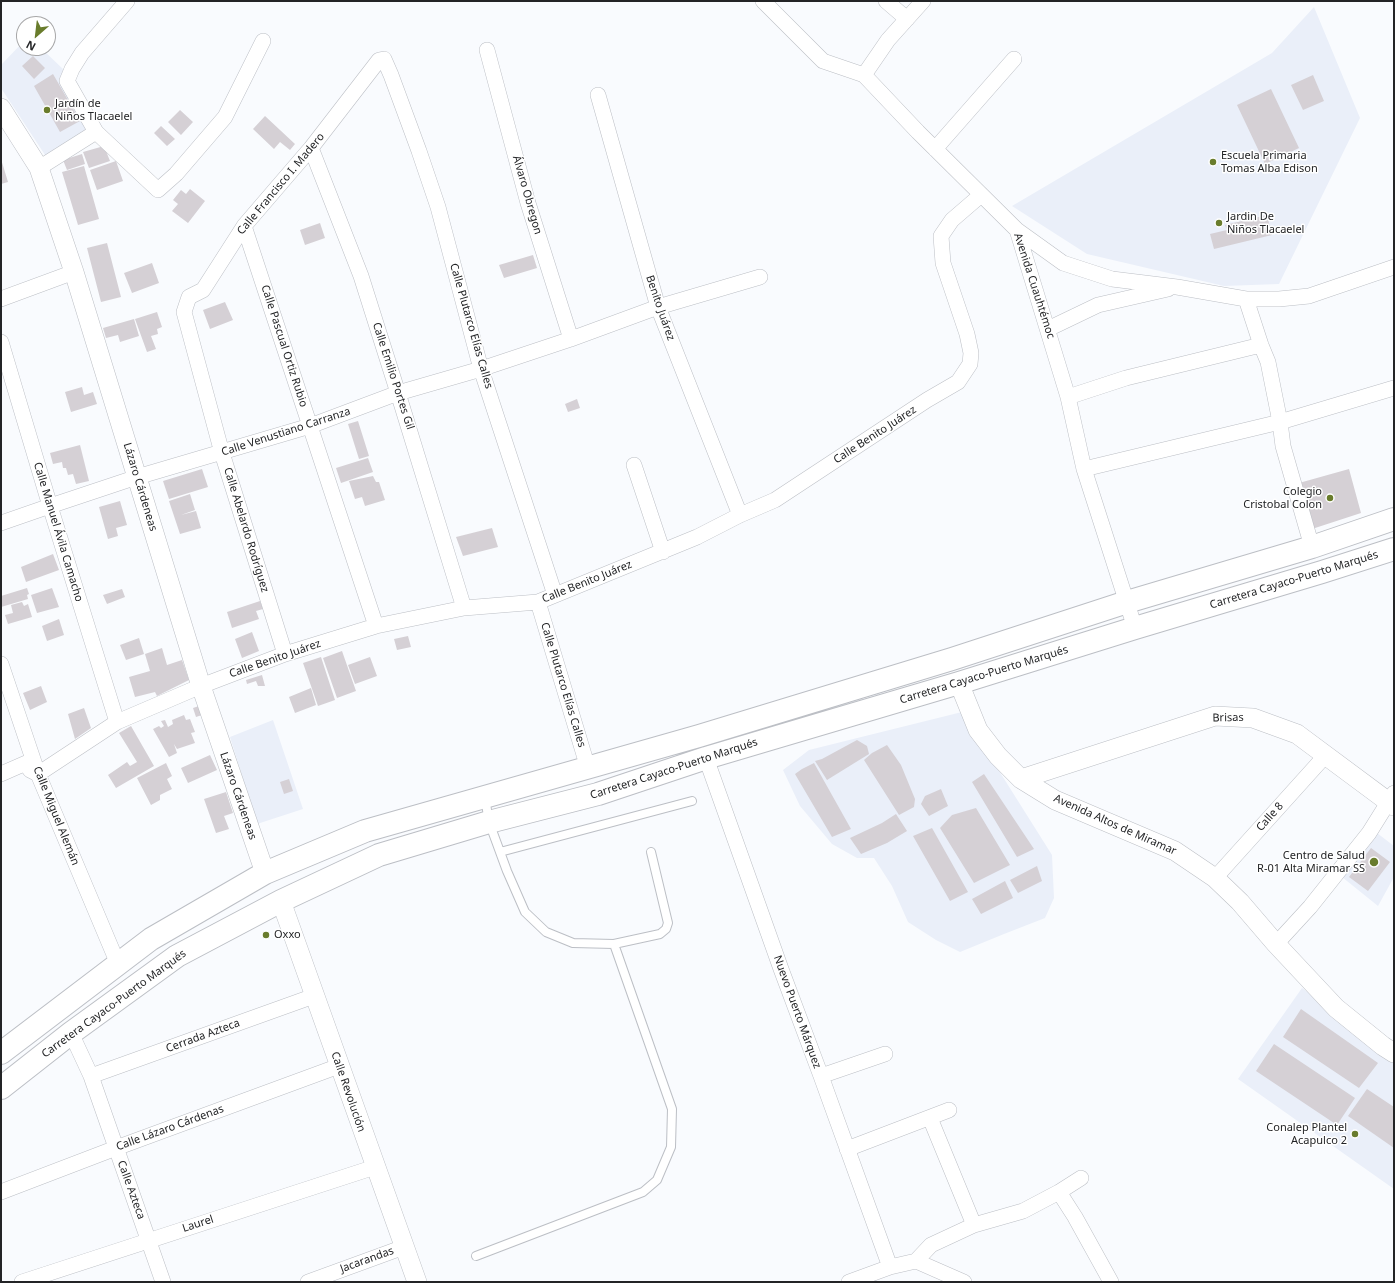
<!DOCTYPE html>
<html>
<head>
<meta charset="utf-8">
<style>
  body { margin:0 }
  #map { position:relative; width:1395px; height:1283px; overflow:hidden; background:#f9fbfe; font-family:"Noto Sans",sans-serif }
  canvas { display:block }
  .frame { position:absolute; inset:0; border:2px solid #232426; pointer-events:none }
  .north { position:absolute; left:16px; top:16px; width:40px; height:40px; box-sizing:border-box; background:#fff; border:1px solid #a7a7a8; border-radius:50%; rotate:208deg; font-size:11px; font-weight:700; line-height:16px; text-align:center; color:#232426 }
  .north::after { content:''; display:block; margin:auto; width:14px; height:18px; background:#697c2c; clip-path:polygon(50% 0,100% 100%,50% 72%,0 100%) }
</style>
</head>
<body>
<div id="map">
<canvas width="1395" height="1283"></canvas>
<div class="frame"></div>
<div class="north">N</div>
</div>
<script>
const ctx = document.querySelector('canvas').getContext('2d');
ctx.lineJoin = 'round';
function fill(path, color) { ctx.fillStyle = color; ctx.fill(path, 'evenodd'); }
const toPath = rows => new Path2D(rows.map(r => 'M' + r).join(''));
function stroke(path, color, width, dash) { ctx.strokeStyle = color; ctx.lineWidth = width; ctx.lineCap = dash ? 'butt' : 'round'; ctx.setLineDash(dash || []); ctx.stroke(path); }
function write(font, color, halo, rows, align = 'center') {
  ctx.font = font + ' "Noto Sans",sans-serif'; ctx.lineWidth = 3; ctx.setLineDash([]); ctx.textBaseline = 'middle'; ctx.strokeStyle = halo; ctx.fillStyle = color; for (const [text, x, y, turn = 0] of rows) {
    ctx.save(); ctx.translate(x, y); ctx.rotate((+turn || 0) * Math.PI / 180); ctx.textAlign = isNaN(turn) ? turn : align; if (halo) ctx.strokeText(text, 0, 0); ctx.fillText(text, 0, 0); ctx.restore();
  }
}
fill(toPath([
  [1314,7,1360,118,1279,284,1224,286,1087,254,1012,206,1272,53],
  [24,41,24,48,41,48,64,70,87,126,84,138,47,158,1,88,1,65],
  [962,712,1052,855,1054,898,1045,918,1004,934,960,952,936,940,908,922,892,886,874,858,857,858,832,844,800,806,783,770,809,750],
  [273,720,303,809,257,824,230,737],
  [1377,833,1394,846,1394,877,1378,906,1342,877],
  [1302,988,1394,1052,1394,1189,1238,1079]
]), '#eaeff9');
fill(toPath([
  [33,56,45,68,34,79,22,66],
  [53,74,80,121,60,132,34,86],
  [1313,75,1324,101,1303,110,1291,85],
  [1271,89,1299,148,1265,164,1237,105],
  [180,110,193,122,181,135,168,122],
  [265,116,295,144,290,150,280,142,274,149,253,129],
  [161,126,175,139,167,146,154,133],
  [104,146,110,161,89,168,83,152],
  [82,154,85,164,67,170,63,160],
  [1,159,8,182,1,184],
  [116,161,123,181,97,190,90,170],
  [84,166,99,219,78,225,62,172],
  [190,189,205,201,188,223,172,211,178,204,173,200,181,190,186,194],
  [1267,215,1272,235,1214,249,1210,234,1227,230,1225,225],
  [320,223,325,238,305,245,300,230],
  [107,243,121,297,101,302,87,248],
  [533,255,537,268,504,278,499,265],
  [152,263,159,283,132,293,124,273],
  [225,302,233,320,210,329,203,310],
  [157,312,162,327,157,329,158,334,151,336,156,349,147,352,135,319],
  [134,319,139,336,120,342,118,335,106,338,103,328],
  [82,387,84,395,93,392,97,404,71,412,65,392],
  [577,399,580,408,568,412,565,404],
  [358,421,369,456,359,459,348,424],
  [80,445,89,481,76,484,73,474,68,475,66,468,63,468,62,462,53,464,50,453],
  [368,458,373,472,341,483,336,468],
  [202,469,208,487,169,499,163,481],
  [1349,469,1361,513,1312,529,1299,483],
  [373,476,376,482,379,482,385,500,365,506,362,497,355,499,349,481],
  [190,494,195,510,181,515,196,511,201,528,180,534,169,501],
  [120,501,127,525,116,528,118,536,108,539,99,507],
  [492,528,498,547,463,556,456,537],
  [53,554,59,570,26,582,21,567],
  [27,588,29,594,27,595,28,599,1,607,1,596],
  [52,588,59,607,37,613,31,595],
  [122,589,125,597,107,604,103,595],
  [260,601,263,609,256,611,259,619,232,628,227,612],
  [22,602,24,606,28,604,32,617,8,624,5,615,13,613,11,605],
  [59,619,64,635,47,641,42,626],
  [252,632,259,651,242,658,235,639],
  [408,636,411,647,397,650,394,639],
  [139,638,144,654,126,660,120,645],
  [162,648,167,665,182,660,189,680,157,696,155,692,135,697,129,677,150,671,145,654],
  [342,651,356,691,337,698,323,658],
  [321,657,335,700,318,706,303,663],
  [370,657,377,676,355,684,348,665],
  [262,675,265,686,258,686,256,681,247,684,246,680],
  [41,686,47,702,30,710,23,693],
  [311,688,316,705,295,713,289,697],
  [199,706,202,715,196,717,193,708],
  [84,708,91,728,75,739,68,714],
  [184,715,186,720,190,719,195,732,191,733,195,743,177,749,174,744,177,753,169,757,153,729,159,726,161,728,164,726,161,721,165,720,168,727,173,724,172,720],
  [131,726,154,766,116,788,108,775,127,762,130,766,137,762,119,733],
  [857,740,867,746,869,754,827,780,815,761,822,759],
  [887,745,901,765,915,799,914,807,899,815,864,760,872,753],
  [210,755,217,770,188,783,181,768],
  [166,763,172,776,167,779,172,789,160,795,160,800,151,805,137,778],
  [814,763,851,829,832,837,795,774,802,769],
  [984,774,1034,849,1017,857,972,782],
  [289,779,293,791,284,794,280,782],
  [941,789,948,806,929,816,921,804,925,796],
  [226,792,233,813,224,816,229,829,216,833,204,799],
  [976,808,1010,865,974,883,940,828,952,815],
  [896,814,907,831,887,843,861,854,850,838,882,823],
  [932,828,968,892,950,901,913,836],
  [1371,848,1390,862,1368,891,1349,877],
  [1037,866,1042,881,1018,893,1010,880],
  [1005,881,1013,898,981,914,972,899],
  [1301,1009,1378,1063,1359,1088,1283,1037],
  [1274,1044,1355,1098,1337,1125,1256,1071],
  [1367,1089,1394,1107,1394,1148,1348,1116]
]), '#d5d0d5');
const service = toPath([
  [485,798,489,822,507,871,525,912,546,932,573,943,614,944,660,934,666,929,668,923,651,852],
  [500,852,692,801],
  [476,1256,643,1192,657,1180,671,1147,672,1109,614,944]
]);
const minor = toPath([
  [127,1,82,53,72,69,67,81,96,132,158,190,176,174,225,117,263,41],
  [763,1,823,61,864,75,918,132,1017,230,1068,397,1084,469,1135,628],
  [886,1,907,19],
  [487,50,528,203,571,339],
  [864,75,888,40,923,1],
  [598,95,658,307,740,515],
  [311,148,361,276,398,393,464,608],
  [935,149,1014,59],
  [39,168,96,132],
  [244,226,376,626],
  [1017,230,1063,263,1112,279,1177,287,1246,299,1279,299,1309,296,1394,267],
  [1,299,74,272],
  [1246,299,1261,345,1268,362,1280,422,1283,446,1312,547],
  [1048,329,1098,305,1168,289],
  [1,342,50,506,117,722],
  [1068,397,1126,378,1261,345],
  [634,465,663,552],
  [1084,469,1280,422,1394,388],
  [1,523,50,506,137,477,310,426,398,393,481,369,571,339,658,307,760,277],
  [538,602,588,768],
  [285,654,222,453,184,312,189,297,203,290,244,226,311,148,379,60,384,59,391,75,419,151,438,207,481,369,555,595],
  [1,664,38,774,118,964],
  [706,758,781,969,821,1076,890,1267],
  [1,774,26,763,30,770,38,774,117,722,201,686,285,654,376,626,464,608,538,602,697,537,740,515,775,500,927,400,958,382,970,364,971,353,967,334,943,263,941,236,952,220,981,195],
  [1215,878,1325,756],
  [1276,944,1310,907,1369,833,1394,793],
  [71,1033,91,1076,163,1282],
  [91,1076,314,996],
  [821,1076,885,1054],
  [930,1118,974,1225],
  [847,1149,949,1110],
  [1,1192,116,1148,339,1066],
  [1059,1192,1075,1217,1111,1282],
  [916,1261,964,1282],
  [22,1282,375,1167],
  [308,1282,404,1247],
  [849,1282,890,1267,916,1261,931,1245,974,1225,1023,1211,1059,1192,1081,1178]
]);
const tertiary = toPath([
  [1,108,39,168,74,272,201,686,265,873],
  [959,683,978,730,998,756,1021,779,1055,800,1175,851,1215,878,1240,902,1276,944,1336,1008,1383,1046,1394,1053],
  [1021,779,1215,716,1253,718,1297,734,1394,806],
  [281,901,417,1282]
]);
const primary = toPath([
  [1,1053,151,939,265,873,365,831,699,736,952,659,1127,602,1312,547,1394,519],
  [1,1088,71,1033,177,956,281,901,379,855,489,822,598,794,706,758,959,683,1135,628,1322,572,1394,549]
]);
stroke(service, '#bcbfc5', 10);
stroke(minor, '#bcbfc5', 16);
stroke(tertiary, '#bcbfc5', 20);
stroke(primary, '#bcbfc5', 24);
stroke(service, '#fff', 8);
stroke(minor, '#fff', 15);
stroke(tertiary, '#fff', 19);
stroke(primary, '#fff', 22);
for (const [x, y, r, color] of [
  [47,110,4,"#697c2c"],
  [1213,162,4,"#697c2c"],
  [1219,223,4,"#697c2c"],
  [1330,498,4,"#697c2c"],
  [1374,862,5,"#697c2c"],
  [266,935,4,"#697c2c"],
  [1355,1134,4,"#697c2c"]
]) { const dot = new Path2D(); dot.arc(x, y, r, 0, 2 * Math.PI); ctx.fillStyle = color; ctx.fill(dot); stroke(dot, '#fff', 1.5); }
write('11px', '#232426', '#fff', [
  ["Jardín de",55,104],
  ["Niños Tlacaelel",55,117],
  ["Escuela Primaria",1221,156],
  ["Tomas Alba Edison",1221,169],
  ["Jardin De",1227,217],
  ["Niños Tlacaelel",1227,230],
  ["Colegio",1322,492,"right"],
  ["Cristobal Colon",1322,505,"right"],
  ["Centro de Salud",1365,856,"right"],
  ["R-01 Alta Miramar SS",1365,869,"right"],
  ["Oxxo",274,935],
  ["Conalep Plantel",1347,1128,"right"],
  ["Acapulco 2",1347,1141,"right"]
], 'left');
write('11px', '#232426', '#fff', [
  ["Calle Francisco I. Madero",281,184,-50],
  ["Álvaro Obregon",527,195,74],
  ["Avenida Cuauhtémoc",1034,286,72],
  ["Benito Juárez",660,308,71],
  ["Calle Plutarco Elías Calles",471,326,74],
  ["Calle Pascual Ortiz Rubio",284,346,72],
  ["Calle Emilio Portes Gil",393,376,72],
  ["Calle Venustiano Carranza",286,432,-18],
  ["Calle Benito Juárez",875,435,-33],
  ["Lázaro Cárdeneas",140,487,73],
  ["Calle Abelardo Rodríguez",246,530,73],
  ["Calle Manuel Ávila Camacho",58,532,73],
  ["Carretera Cayaco-Puerto Marqués",1294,580,-17],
  ["Calle Benito Juárez",587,582,-22],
  ["Calle Benito Juárez",275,659,-19],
  ["Carretera Cayaco-Puerto Marqués",984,675,-17],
  ["Calle Plutarco Elías Calles",563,685,73],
  ["Brisas",1228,718,-1],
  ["Carretera Cayaco-Puerto Marqués",674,769,-18],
  ["Lázaro Cárdeneas",238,796,71],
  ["Calle Miguel Alemán",56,816,68],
  ["Calle 8",1270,817,-48],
  ["Avenida Altos de Miramar",1115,825,24],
  ["Carretera Cayaco-Puerto Marqués",114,1004,-36],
  ["Nuevo Puerto Márquez",797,1012,70],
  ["Cerrada Azteca",203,1036,-20],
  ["Calle Revolución",348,1092,71],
  ["Calle Lázaro Cárdenas",170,1128,-20],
  ["Calle Azteca",131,1190,70],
  ["Laurel",198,1224,-18],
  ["Jacarandas",367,1260,-20]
]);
</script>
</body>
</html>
